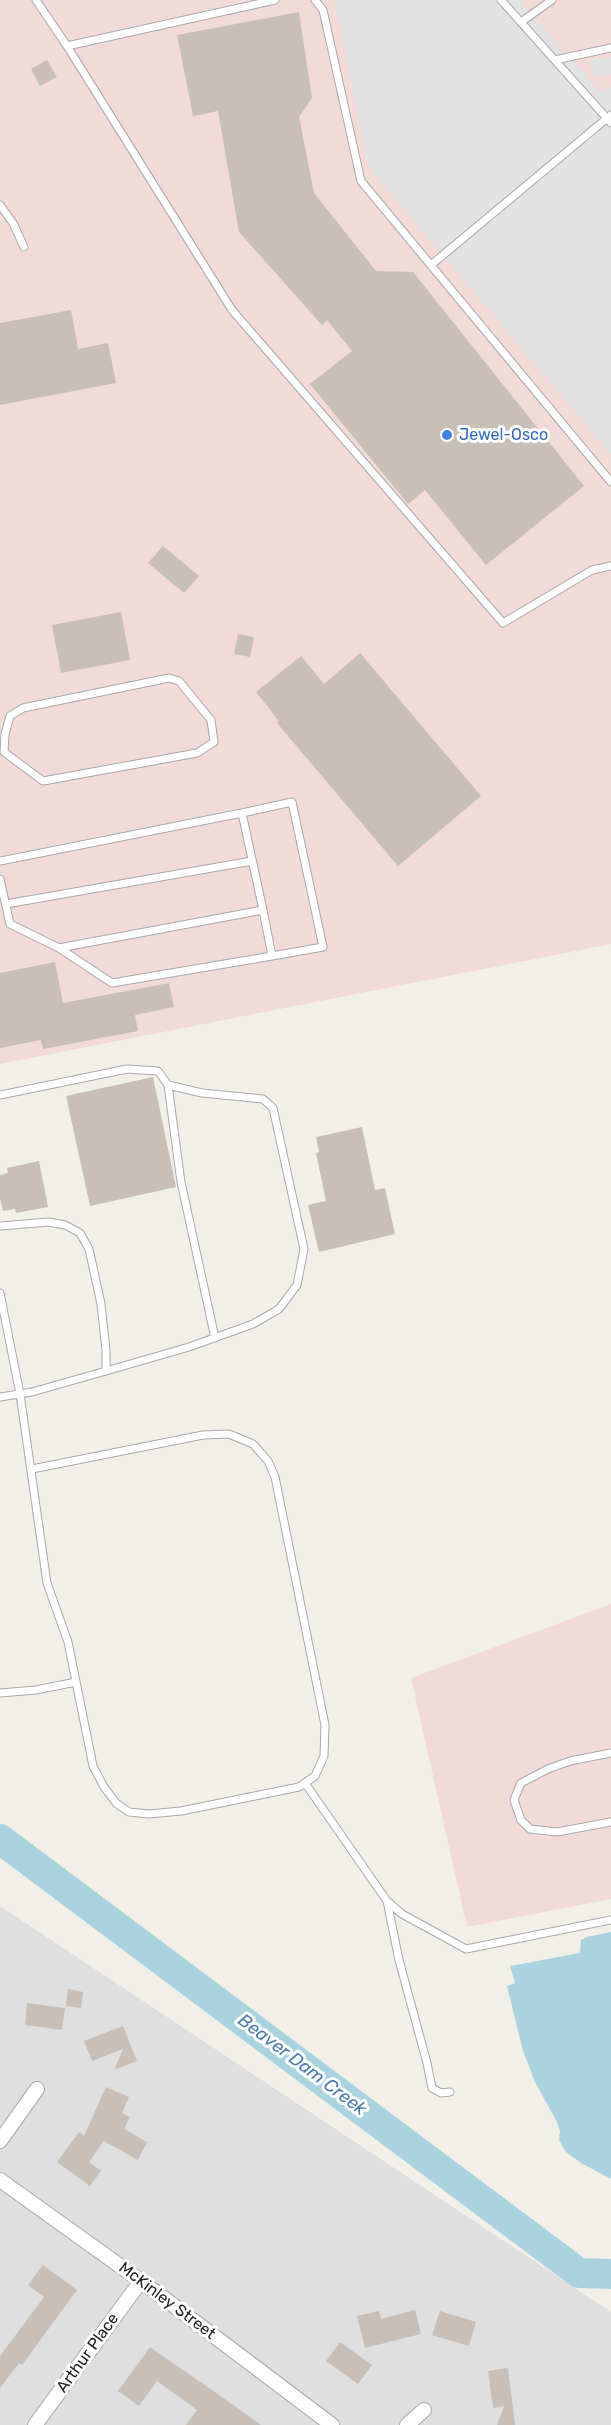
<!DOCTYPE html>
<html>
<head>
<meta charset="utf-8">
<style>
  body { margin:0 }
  canvas { display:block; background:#f2efe9 }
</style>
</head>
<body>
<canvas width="611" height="2425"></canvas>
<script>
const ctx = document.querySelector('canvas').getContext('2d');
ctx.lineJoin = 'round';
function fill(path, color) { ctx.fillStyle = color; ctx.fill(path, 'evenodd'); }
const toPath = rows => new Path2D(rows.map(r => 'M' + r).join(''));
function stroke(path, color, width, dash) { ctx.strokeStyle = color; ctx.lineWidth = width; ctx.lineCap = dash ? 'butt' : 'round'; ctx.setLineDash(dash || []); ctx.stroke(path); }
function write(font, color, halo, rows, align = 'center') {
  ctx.font = font + ' Rubik,sans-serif'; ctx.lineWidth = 6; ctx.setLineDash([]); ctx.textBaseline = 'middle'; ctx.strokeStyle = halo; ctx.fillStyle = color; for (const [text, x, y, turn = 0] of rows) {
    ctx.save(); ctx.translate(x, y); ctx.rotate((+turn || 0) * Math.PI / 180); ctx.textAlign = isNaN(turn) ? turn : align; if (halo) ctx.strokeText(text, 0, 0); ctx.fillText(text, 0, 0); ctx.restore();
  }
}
fill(toPath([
  [0,1906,611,2312,611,2425,0,2425]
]), '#e0dfdf');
fill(toPath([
  [0,0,611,0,611,944,0,1064],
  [611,1604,611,1899,467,1927,411,1678]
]), '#f2dad9');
fill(toPath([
  [335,0,519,0,601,92,611,87,611,454,368,166],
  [611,57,611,74,593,77,590,60]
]), '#e2e2e2');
fill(toPath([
  [611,1932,611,2179,581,2163,566,2152,559,2140,560,2131,556,2120,535,2082,523,2051,507,1986,515,1983,510,1966,580,1953,581,1940,587,1937]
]), '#aad3df');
stroke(toPath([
  [0,1839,579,2273,611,2274]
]), '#aad3df', 30);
fill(toPath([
  [299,12,312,98,299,117,314,193,376,271,413,272,584,486,486,565,425,490,408,504,310,384,352,351,327,320,322,325,239,232,218,111,193,116,177,35],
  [47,60,57,77,40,86,31,69],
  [71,310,78,349,108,343,116,383,0,405,0,323],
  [163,546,199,576,184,593,148,563],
  [121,612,130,660,61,673,52,625],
  [238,634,254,637,250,657,234,654],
  [360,653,481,796,398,866,277,723,279,721,256,692,301,656,324,684],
  [55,962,63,1003,169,983,174,1007,135,1015,138,1031,43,1049,41,1040,0,1048,0,973],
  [153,1077,176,1187,90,1206,66,1096],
  [362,1127,375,1190,385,1188,395,1234,319,1252,308,1205,326,1201,316,1153,319,1152,316,1137],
  [39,1161,48,1207,16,1213,15,1209,3,1211,0,1198,0,1175,8,1173,7,1168],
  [68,1989,83,1992,81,2008,66,2006],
  [27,2003,65,2008,62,2030,25,2025],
  [123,2026,137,2061,114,2070,123,2049,92,2061,84,2041],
  [106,2087,129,2097,122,2113,130,2117,124,2129,147,2142,138,2160,104,2141,89,2162,101,2171,90,2186,57,2162,79,2132,84,2136],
  [43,2265,77,2290,22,2365,19,2363,0,2388,0,2356,44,2297,28,2285],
  [415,2310,421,2334,365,2348,357,2316,379,2311,381,2319],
  [440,2311,476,2322,469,2346,432,2335],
  [340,2342,372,2365,358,2384,326,2361],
  [150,2347,239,2409,261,2425,186,2425,197,2410,157,2381,139,2406,118,2391],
  [508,2368,515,2425,497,2425,504,2406,493,2408,488,2371]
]), '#c7bfb8');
const lane = toPath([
  [36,0,67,46,232,310,503,623,592,570,611,566],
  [315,0,323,10,361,181,611,482],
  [501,0,611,123],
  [521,22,552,0],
  [67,46,275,0],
  [555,60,611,48],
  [0,205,13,223,24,247],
  [431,265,611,115],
  [169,678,179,681,211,720,214,742,197,753,43,781,4,752,5,734,10,716,23,708,169,678],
  [242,813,292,802,323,947,272,956],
  [0,861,242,813,263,910,59,948,10,924,0,879],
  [6,904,252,861],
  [59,948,112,983,272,956,263,910],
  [168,1085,181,1182,215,1338],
  [0,1095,127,1069,158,1071,168,1085,202,1093,263,1099,273,1108,304,1249,297,1285,279,1309,253,1324,189,1347,106,1371,32,1392,0,1397],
  [0,1226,49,1222,65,1225,80,1233,89,1249,101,1304,106,1350,106,1371],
  [0,1293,20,1394,47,1583,68,1642,93,1766,104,1787,116,1803,129,1812,149,1814,181,1811,299,1787,315,1776,324,1756,325,1725,275,1477,268,1461,253,1444,229,1434,203,1435,32,1469],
  [0,1693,36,1690,76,1682],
  [611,1753,570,1761,548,1769,521,1783,514,1800,521,1820,530,1829,557,1832,611,1822],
  [305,1783,387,1901,402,1914,466,1949,611,1920],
  [387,1901,399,1960,427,2063,432,2088,441,2093,450,2092]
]);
const street = toPath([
  [0,2141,37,2089],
  [0,2180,141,2281,332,2425],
  [35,2425,141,2281],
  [407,2425,424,2410]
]);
stroke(lane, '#a9a9a9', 9);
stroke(street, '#a9a9a9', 16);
stroke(lane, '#fff', 7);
stroke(street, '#fff', 14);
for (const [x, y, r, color] of [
  [447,435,6,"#3f7fe0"]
]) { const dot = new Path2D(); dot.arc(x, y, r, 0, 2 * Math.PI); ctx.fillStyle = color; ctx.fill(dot); stroke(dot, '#fff', 2); }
write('16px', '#366cbe', '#fff', [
  ["Jewel-Osco",459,435]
], 'left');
write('16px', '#222', '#fff', [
  ["McKinley Street",167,2301,37],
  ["Arthur Place",88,2353,-54]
]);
write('italic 18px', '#4a7aab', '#fff', [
  ["Beaver Dam Creek",302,2065,37]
]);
</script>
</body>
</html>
